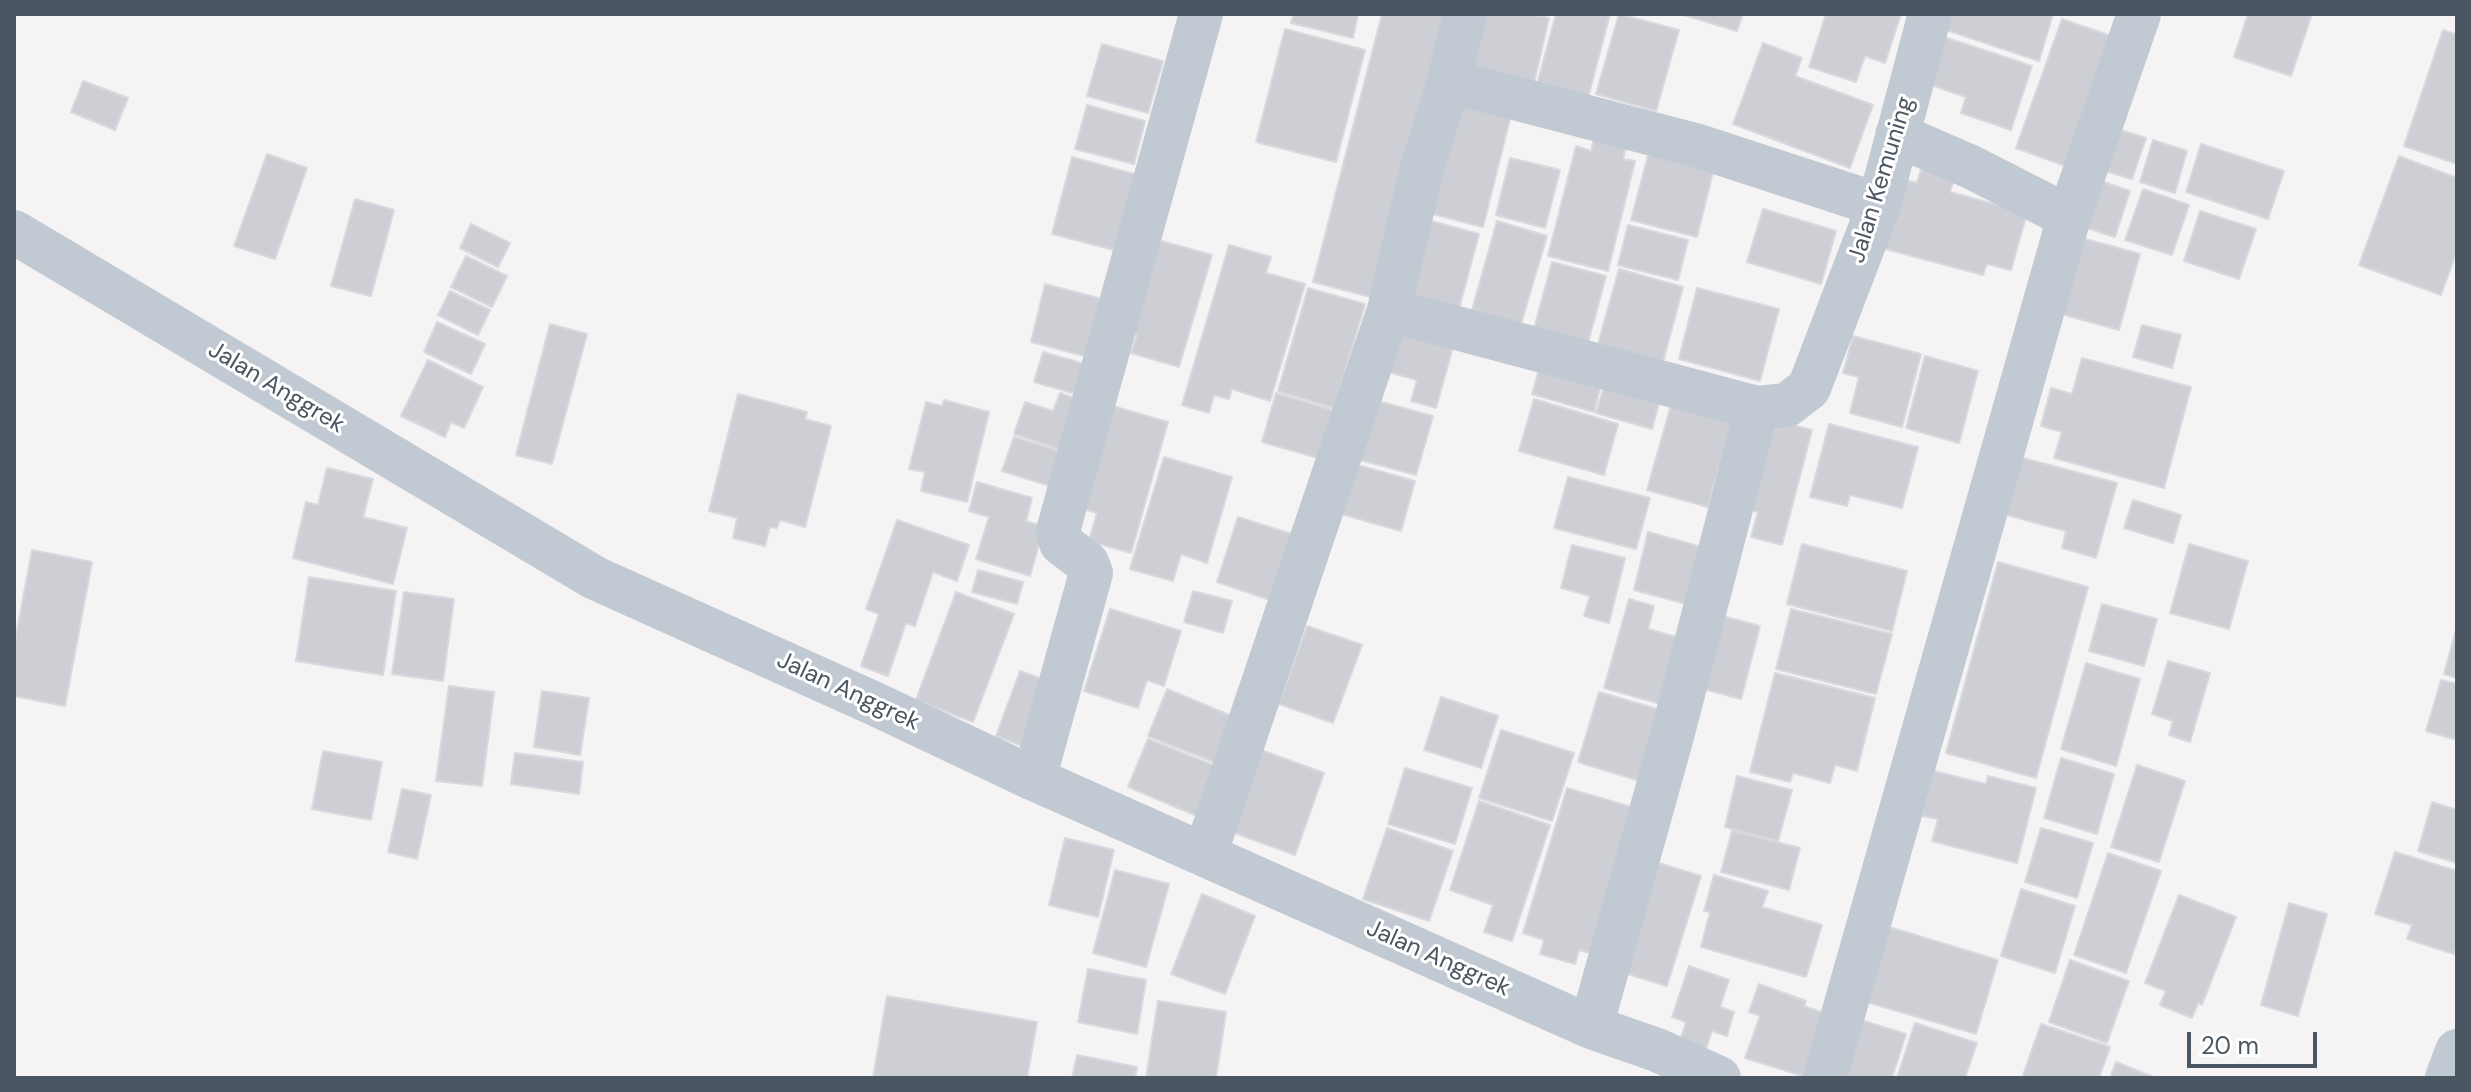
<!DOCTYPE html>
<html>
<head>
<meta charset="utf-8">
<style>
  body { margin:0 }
  #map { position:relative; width:2471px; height:1092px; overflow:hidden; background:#f5f3f3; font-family:"DM Sans",sans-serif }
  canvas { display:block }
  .frame { position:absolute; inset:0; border:16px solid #4a5661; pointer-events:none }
  .scale { position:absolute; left:2187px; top:1032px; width:130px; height:36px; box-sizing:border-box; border:4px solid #4a5661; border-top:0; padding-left:10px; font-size:24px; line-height:28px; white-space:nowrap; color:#4a5661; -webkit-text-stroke:6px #fff; paint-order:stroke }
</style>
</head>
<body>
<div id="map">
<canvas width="2471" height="1092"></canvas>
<div class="frame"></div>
<div class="scale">20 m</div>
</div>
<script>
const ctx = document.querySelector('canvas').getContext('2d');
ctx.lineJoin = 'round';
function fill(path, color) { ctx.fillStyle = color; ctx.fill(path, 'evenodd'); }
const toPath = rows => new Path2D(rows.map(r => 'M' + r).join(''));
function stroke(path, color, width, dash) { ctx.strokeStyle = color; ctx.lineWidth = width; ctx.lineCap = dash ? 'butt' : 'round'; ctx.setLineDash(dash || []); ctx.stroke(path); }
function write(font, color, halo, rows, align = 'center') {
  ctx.font = font + ' "DM Sans",sans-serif'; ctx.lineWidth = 6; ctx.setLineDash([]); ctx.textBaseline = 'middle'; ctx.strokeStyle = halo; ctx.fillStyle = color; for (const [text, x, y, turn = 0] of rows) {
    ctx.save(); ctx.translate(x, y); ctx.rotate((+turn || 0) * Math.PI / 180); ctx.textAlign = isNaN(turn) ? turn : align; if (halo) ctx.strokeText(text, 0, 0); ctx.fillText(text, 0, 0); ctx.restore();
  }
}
const building = toPath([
  [1294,14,1358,14,1353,38,1291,23,1294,14],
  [1382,14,1456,14,1382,300,1313,282,1382,14],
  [1471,14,1530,14,1549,18,1533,87,1471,73,1471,14],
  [1556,14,1610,14,1587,102,1536,88,1556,14],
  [1619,14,1679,30,1656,111,1596,94,1619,14],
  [1680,14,1743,14,1737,31,1680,14],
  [1826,14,1901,14,1885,63,1865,56,1856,82,1809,67,1826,14],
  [1942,14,2053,14,2039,61,1937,27,1942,14],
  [2248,14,2312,14,2291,76,2234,57,2248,14],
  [2062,19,2111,36,2065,166,2016,148,2062,19],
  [1285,29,1365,50,1336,162,1256,142,1285,29],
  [2443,30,2457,35,2457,164,2404,146,2443,30],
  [1938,35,2032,66,2011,130,1961,113,1966,97,1922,82,1938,35],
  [1763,43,1802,58,1795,76,1873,105,1850,168,1733,124,1763,43],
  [1102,44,1163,61,1148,113,1087,96,1102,44],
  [83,81,128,98,115,130,71,112,83,81],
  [1453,87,1514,103,1483,227,1421,211,1453,87],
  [1087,105,1145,121,1134,164,1075,149,1087,105],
  [2108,126,2146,138,2132,179,2095,168,2108,126],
  [1596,130,1628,139,1623,159,1635,161,1608,271,1548,256,1576,146,1591,151,1596,130],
  [2153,140,2187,151,2175,193,2140,182,2153,140],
  [2201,144,2284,171,2268,219,2186,192,2201,144],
  [1650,148,1715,164,1697,237,1631,220,1650,148],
  [267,154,307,168,275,259,234,246,267,154],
  [2399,156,2457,178,2457,251,2441,295,2359,265,2399,156],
  [1072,157,1138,175,1118,251,1052,234,1072,157],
  [1510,158,1560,170,1545,228,1496,215,1510,158],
  [1922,166,1955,176,1950,192,2027,213,2011,270,1987,264,1983,275,1878,247,1896,178,1917,183,1922,166],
  [2092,178,2130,191,2115,237,2077,225,2092,178],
  [2143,189,2189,205,2172,255,2125,240,2143,189],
  [355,199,394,210,371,296,331,286,355,199],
  [1763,209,1836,231,1821,284,1747,262,1763,209],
  [2200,211,2256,229,2239,279,2184,261,2200,211],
  [1424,219,1479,234,1456,320,1401,304,1424,219],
  [1497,221,1547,236,1521,324,1472,310,1497,221],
  [471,224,510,243,498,267,460,248,471,224],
  [1628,225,1688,240,1678,280,1618,265,1628,225],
  [2071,235,2140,254,2119,330,2050,311,2071,235],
  [1147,237,1212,255,1179,367,1131,353,1137,335,1120,329,1147,237],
  [1229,245,1271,257,1266,273,1305,284,1270,401,1232,389,1229,399,1214,395,1209,413,1182,405,1229,245],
  [466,256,507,276,492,307,451,287,466,256],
  [1552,262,1606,276,1587,347,1533,332,1552,262],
  [1619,269,1683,287,1663,362,1598,344,1619,269],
  [1045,284,1106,300,1092,358,1031,342,1045,284],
  [1308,288,1365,304,1334,408,1278,391,1308,288],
  [1697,288,1779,309,1760,381,1679,359,1697,288],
  [450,291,490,310,478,335,438,315,450,291],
  [437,322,485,344,471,374,424,352,437,322],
  [550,324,587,334,552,464,516,455,550,324],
  [1398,324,1455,340,1436,408,1411,401,1417,380,1385,371,1398,324],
  [2142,325,2181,335,2172,368,2133,357,2142,325],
  [1853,336,1921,354,1902,427,1850,413,1859,377,1843,373,1853,336],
  [1043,352,1092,366,1083,396,1034,382,1043,352],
  [1543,355,1604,372,1594,412,1532,394,1543,355],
  [1925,356,1978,371,1959,443,1906,428,1925,356],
  [2082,358,2191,387,2164,488,2054,458,2062,432,2041,426,2051,388,2072,394,2082,358],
  [428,360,483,387,464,428,451,422,445,437,401,416,428,360],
  [1608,373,1663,389,1652,429,1596,413,1608,373],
  [1675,391,1736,408,1708,507,1647,490,1675,391],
  [1060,393,1085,402,1068,452,1014,434,1025,402,1053,411,1060,393],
  [1276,393,1339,412,1325,460,1262,442,1276,393],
  [738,394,807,412,805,419,831,426,805,527,780,520,777,528,770,527,765,546,733,538,737,518,709,511,738,394],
  [1534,399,1618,424,1604,475,1519,451,1534,399],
  [944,400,989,412,967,502,921,491,925,472,909,469,926,402,942,406,944,400],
  [1374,400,1433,416,1416,475,1357,459,1374,400],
  [1102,403,1168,422,1131,553,1089,541,1097,513,1074,506,1102,403],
  [1762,417,1812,430,1782,545,1751,537,1758,512,1738,508,1762,417],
  [1829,424,1918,447,1902,508,1850,495,1847,506,1810,497,1829,424],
  [1014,437,1068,454,1056,488,1002,471,1014,437],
  [1164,457,1232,477,1207,563,1181,554,1173,581,1130,569,1164,457],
  [2019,457,2117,483,2096,558,2062,548,2066,531,2003,514,2019,457],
  [1354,464,1415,481,1401,531,1341,514,1354,464],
  [327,468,373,479,363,517,407,528,393,584,293,558,306,502,318,505,327,468],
  [1568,477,1650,498,1636,549,1554,528,1568,477],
  [977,482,1032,498,1026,521,1044,527,1030,576,976,559,989,517,969,511,977,482],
  [2133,500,2181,515,2173,543,2124,528,2133,500],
  [1238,517,1295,535,1273,601,1217,582,1238,517],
  [897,520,969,545,957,581,933,572,915,626,906,623,888,676,861,666,879,614,866,609,897,520],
  [1648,532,1709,549,1694,606,1634,590,1648,532],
  [1802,544,1907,571,1892,631,1787,604,1802,544],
  [2189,544,2248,561,2229,629,2170,613,2189,544],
  [1572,545,1625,558,1609,623,1584,616,1590,596,1561,588,1572,545],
  [32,550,92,562,65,706,14,696,14,647,32,550],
  [1998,562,2088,587,2036,778,1946,753,1998,562],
  [978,570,1023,582,1017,604,972,592,978,570],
  [309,577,396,591,383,675,296,661,309,577],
  [1193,591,1232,601,1223,633,1184,622,1193,591],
  [404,592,454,599,443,681,392,674,404,592],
  [956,592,1014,614,973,722,916,700,956,592],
  [1629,599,1654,606,1648,629,1680,638,1661,704,1604,688,1629,599],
  [2102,604,2157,619,2144,666,2089,651,2102,604],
  [1110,609,1181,631,1164,686,1147,680,1138,708,1084,691,1110,609],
  [1791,609,1892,634,1876,694,1776,669,1791,609],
  [1715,614,1760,626,1741,699,1696,687,1715,614],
  [1307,626,1362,645,1333,723,1279,704,1307,626],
  [2457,626,2457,678,2444,674,2457,626],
  [2168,661,2210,673,2190,742,2169,735,2173,721,2152,714,2168,661],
  [2086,663,2140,679,2116,766,2061,749,2086,663],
  [1020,671,1052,683,1028,748,996,736,1020,671],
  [1775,673,1875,698,1857,771,1835,765,1830,783,1793,773,1790,782,1750,772,1775,673],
  [2441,680,2457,684,2457,740,2426,731,2441,680],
  [449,686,494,692,482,786,436,781,449,686],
  [1167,689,1234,717,1216,763,1148,736,1167,689],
  [542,691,589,698,580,755,534,747,542,691],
  [1599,692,1664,711,1643,782,1578,762,1599,692],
  [1441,697,1498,716,1481,768,1424,750,1441,697],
  [1501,730,1574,753,1552,821,1479,798,1501,730],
  [1148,739,1218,767,1197,816,1128,787,1148,739],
  [1258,749,1324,773,1295,855,1229,831,1258,749],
  [323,751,382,762,371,820,312,809,323,751],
  [515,753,583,762,579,794,511,784,515,753],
  [2061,758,2114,774,2097,834,2044,818,2061,758],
  [2137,765,2185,781,2159,862,2111,847,2137,765],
  [1405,768,1472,788,1455,844,1388,824,1405,768],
  [1934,771,1986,784,1988,776,2036,788,2017,863,1932,841,1938,819,1922,816,1934,771],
  [1737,776,1792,790,1778,841,1725,827,1737,776],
  [1567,788,1638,809,1594,954,1579,950,1575,964,1540,954,1544,940,1523,933,1567,788],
  [402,789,431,795,417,859,388,852,402,789],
  [1479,801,1550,825,1512,941,1484,932,1493,905,1450,890,1479,801],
  [2432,802,2457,810,2457,863,2418,851,2432,802],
  [1387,828,1453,851,1429,921,1363,899,1387,828],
  [2041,828,2093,843,2077,898,2025,882,2041,828],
  [1732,831,1800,848,1789,890,1721,872,1732,831],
  [1065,838,1114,850,1098,917,1049,905,1065,838],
  [2395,852,2457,871,2457,945,2454,954,2407,939,2412,925,2375,914,2395,852],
  [2108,853,2161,871,2126,973,2074,955,2108,853],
  [1645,859,1701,876,1667,986,1611,969,1645,859],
  [1115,870,1169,884,1146,967,1093,953,1115,870],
  [1714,875,1768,891,1762,907,1822,925,1806,977,1701,947,1710,912,1704,911,1714,875],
  [2021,889,2075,906,2055,973,2001,956,2021,889],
  [1202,894,1255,916,1225,994,1171,974,1202,894],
  [2179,895,2236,917,2202,1005,2198,1003,2192,1018,2160,1005,2166,991,2145,983,2179,895],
  [2289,903,2327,914,2298,1016,2261,1005,2289,903],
  [1879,924,1998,960,1976,1034,1856,999,1879,924],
  [2070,960,2129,981,2107,1043,2049,1022,2070,960],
  [1689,966,1729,980,1720,1007,1734,1012,1727,1036,1712,1031,1706,1049,1680,1041,1686,1022,1672,1017,1689,966],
  [1088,969,1146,980,1137,1034,1078,1022,1088,969],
  [1759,984,1806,1001,1804,1006,1832,1016,1809,1078,1745,1058,1760,1016,1749,1012,1759,984],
  [887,996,1037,1022,1027,1078,873,1078,887,996],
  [1158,1001,1226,1012,1216,1078,1146,1078,1158,1001],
  [1851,1017,1906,1034,1892,1078,1832,1078,1851,1017],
  [1915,1023,1977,1043,1965,1078,1897,1078,1915,1023],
  [2041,1024,2110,1047,2099,1078,2022,1078,2041,1024],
  [1077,1055,1137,1067,1135,1078,1072,1078,1077,1055],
  [2116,1062,2156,1078,2110,1078,2116,1062]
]);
fill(building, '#cdcfd5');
stroke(building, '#d7d9de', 2);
stroke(toPath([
  [1449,81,1695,145,1879,205],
  [1897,135,1971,167,2069,217],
  [14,232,595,578,873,703,1034,779,1591,1027,1657,1050,1719,1078],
  [1389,310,1757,408,1787,405,1809,388,1879,205,1930,14],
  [1034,779,1091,573,1087,563,1061,543,1058,531,1201,14],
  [1205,855,1389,310,1421,172,1449,81,1465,14],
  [1591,1027,1672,736,1757,408],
  [1825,1078,2069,217,2139,14],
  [2447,1078,2457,1051]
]), '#c1cad2', 44);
write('24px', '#4a5661', '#fff', [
  ["Jalan Kemuning",1882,180,-73],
  ["Jalan Anggrek",276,388,31],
  ["Jalan Anggrek",848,692,25],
  ["Jalan Anggrek",1438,959,24]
]);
</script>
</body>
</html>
